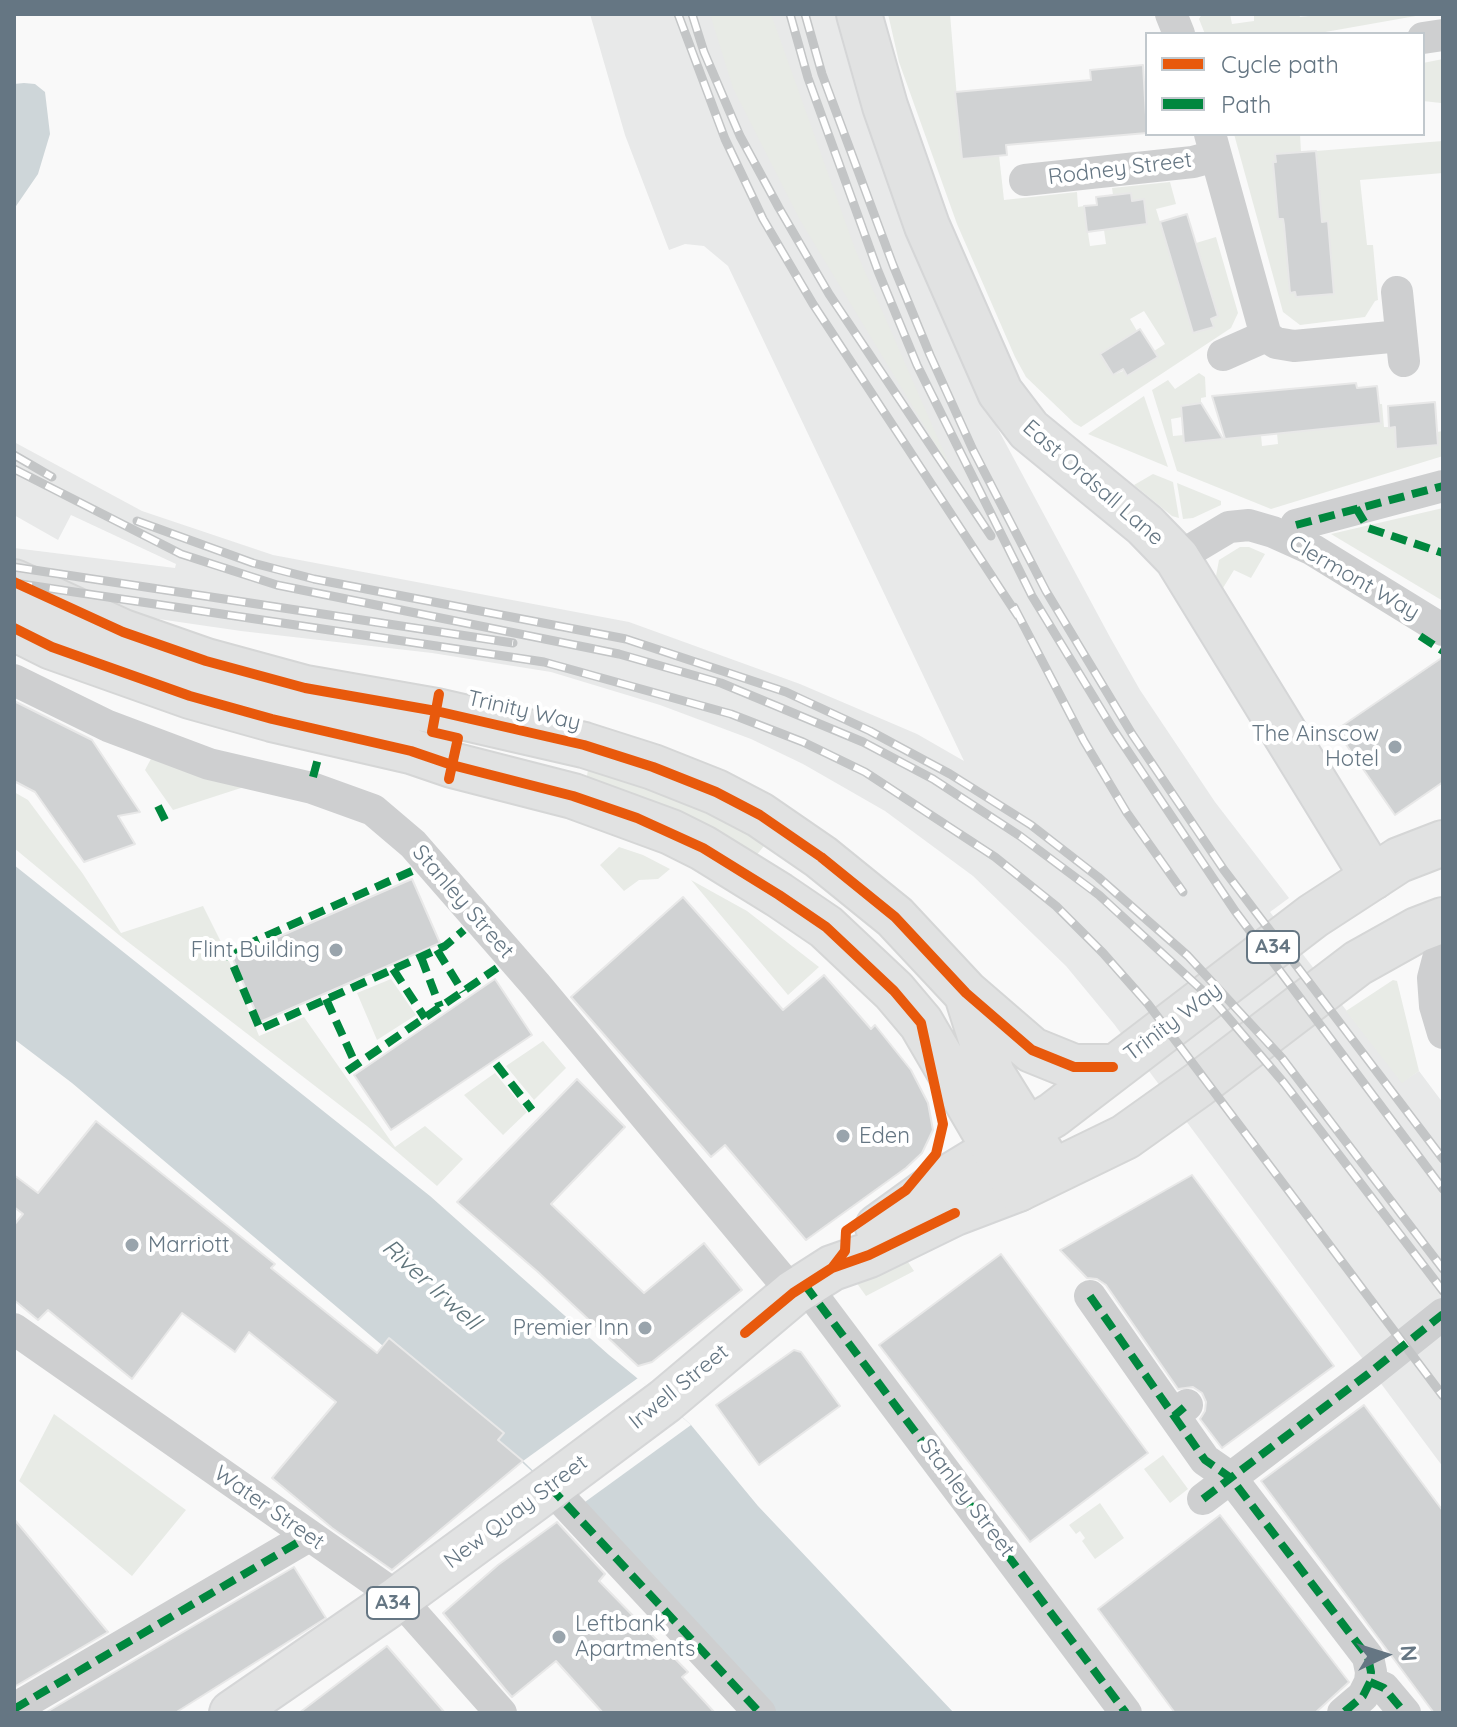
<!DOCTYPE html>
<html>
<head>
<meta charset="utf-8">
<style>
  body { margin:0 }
  #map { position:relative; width:1457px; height:1727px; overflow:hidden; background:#f9f9f9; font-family:Quicksand,sans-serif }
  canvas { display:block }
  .frame { position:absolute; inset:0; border:16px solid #657683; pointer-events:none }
  .legend { position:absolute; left:1145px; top:32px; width:280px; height:104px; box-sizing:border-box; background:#fff; border:2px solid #c1c8cd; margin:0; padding:10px 14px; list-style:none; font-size:24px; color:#657683 }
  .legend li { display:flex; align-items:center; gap:16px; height:40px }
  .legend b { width:40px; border:2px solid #c1c8cd }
  .north { position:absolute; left:1345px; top:1615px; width:80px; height:80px; -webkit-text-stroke:6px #fff; paint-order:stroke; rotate:86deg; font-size:22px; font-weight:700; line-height:32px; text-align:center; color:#657683 }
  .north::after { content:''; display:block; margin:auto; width:28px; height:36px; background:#657683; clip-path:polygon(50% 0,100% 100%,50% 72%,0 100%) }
</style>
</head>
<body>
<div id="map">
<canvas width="1457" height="1727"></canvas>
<div class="frame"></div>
<ul class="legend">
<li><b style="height:10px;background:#e8590c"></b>Cycle path</li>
<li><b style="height:10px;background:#00873e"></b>Path</li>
</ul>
<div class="north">N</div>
</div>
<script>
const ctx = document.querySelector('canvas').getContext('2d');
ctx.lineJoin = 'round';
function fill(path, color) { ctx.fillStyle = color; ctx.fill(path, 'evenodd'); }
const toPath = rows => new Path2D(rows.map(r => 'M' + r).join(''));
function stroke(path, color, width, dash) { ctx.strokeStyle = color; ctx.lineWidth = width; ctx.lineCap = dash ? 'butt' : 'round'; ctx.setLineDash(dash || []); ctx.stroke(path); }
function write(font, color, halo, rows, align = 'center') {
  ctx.font = font + ' Quicksand,sans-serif'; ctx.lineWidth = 8; ctx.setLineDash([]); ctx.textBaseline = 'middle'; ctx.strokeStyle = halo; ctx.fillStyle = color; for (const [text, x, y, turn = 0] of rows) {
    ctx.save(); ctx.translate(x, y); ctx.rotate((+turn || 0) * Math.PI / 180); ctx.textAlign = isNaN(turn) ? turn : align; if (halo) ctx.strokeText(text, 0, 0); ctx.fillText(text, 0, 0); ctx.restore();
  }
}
fill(toPath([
  [590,14,837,14,875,137,978,392,1111,639,1140,690,1215,802,1289,898,1270,912,1402,1082,1419,1071,1443,1103,1443,1467,1114,1024,1066,966,973,876,885,811,803,764,751,739,660,705,551,672,432,653,241,631,14,598,14,548,175,568,176,564,71,515,58,540,14,515,14,442,142,511,273,555,629,622,800,684,917,734,964,761,728,266,704,246,685,244,669,250,625,135]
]), '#e8e9e9');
fill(toPath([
  [710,14,771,14,855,249,953,473,800,220,733,88],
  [888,14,950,14,962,158,999,155,1004,200,1077,192,1078,207,1084,206,1090,246,1106,244,1104,230,1147,224,1144,200,1132,201,1131,193,1113,195,1112,188,1170,182,1176,204,1156,209,1194,332,1213,327,1211,319,1218,316,1207,277,1200,278,1202,264,1196,243,1216,237,1238,313,1231,328,1081,427,1074,423,1026,377,1015,357,957,224,899,62],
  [1144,311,1165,344,1154,351,1158,357,1113,375,1100,354,1137,331,1130,319],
  [1202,14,1230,14,1232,24,1254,21,1254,14,1299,14,1300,17,1327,14,1427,14,1314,34,1205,34,1199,19],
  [1443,59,1443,127,1441,103,1423,101,1423,63],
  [1234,134,1300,134,1301,152,1276,154,1276,162,1273,162,1278,219,1283,219,1283,225,1288,225,1291,292,1295,292,1296,297,1334,293,1328,222,1322,222,1316,151,1443,141,1443,173,1360,180,1367,245,1373,245,1378,300,1375,301,1365,317,1300,325,1283,312],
  [1199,373,1205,377,1206,397,1201,398,1201,403,1181,406,1182,417,1171,419,1173,436,1184,435,1185,443,1261,435,1262,446,1278,444,1277,433,1380,423,1379,404,1382,404,1384,427,1395,427,1396,449,1438,445,1437,432,1443,431,1443,456,1271,509,1177,471,1152,390,1168,380,1175,389],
  [1144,396,1168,467,1088,434],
  [1153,474,1173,482,1179,518,1172,516,1134,485],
  [1177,483,1221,501,1221,505,1193,518,1183,519],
  [1443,508,1443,601,1331,534],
  [1240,547,1249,547,1265,554,1251,578,1234,570,1223,588,1216,576,1219,560],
  [153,755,244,787,173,810,145,770],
  [588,769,661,787,764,842,764,846,755,857,601,786,587,776],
  [14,792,28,800,83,874,121,933,203,906,223,946,259,1036,304,1017,395,1147,425,1126,463,1159,437,1186,367,1126,119,935,14,848],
  [619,847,643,855,670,869,658,879,639,880,624,891,600,865],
  [691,880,747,911,819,967,788,995],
  [391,979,416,1015,377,1040,357,993],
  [1393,980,1397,981,1419,1071,1402,1083,1346,1011],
  [543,1041,566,1068,534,1100,506,1066],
  [495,1073,527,1112,503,1135,464,1095],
  [904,1256,914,1271,866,1296,856,1282],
  [54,1414,186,1510,132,1576,19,1481],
  [1163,1455,1188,1489,1170,1503,1144,1469],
  [1100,1503,1124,1538,1095,1559,1082,1541,1085,1538,1080,1531,1076,1534,1069,1525]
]), '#e8ebe6');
fill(toPath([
  [24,83,35,84,45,92,50,134,38,174,14,209,14,84],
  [14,865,430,1196,609,1355,665,1401,691,1425,758,1506,954,1713,771,1713,567,1504,498,1440,503,1433,390,1338,383,1346,72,1083,14,1039]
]), '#ced6d9');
fill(toPath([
  [638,1378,691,1425,574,1510,523,1461]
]), '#f9f9f9');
const building = toPath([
  [1143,65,1147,133,1006,145,1007,155,962,159,955,92,1091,80,1090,70,1143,65],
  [1316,151,1322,222,1328,221,1334,294,1296,297,1295,292,1290,293,1284,225,1283,219,1278,219,1273,162,1276,162,1275,154,1316,151],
  [1131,193,1132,201,1144,199,1147,224,1087,232,1084,206,1097,205,1096,197,1131,193],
  [1187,214,1218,316,1211,319,1214,327,1193,333,1160,222,1187,214],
  [1140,329,1158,357,1127,376,1123,369,1113,375,1100,354,1140,329],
  [1356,383,1357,388,1377,386,1381,423,1225,439,1212,396,1356,383],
  [1435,402,1438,445,1396,449,1395,427,1389,428,1388,406,1435,402],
  [1201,403,1223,439,1184,443,1181,406,1201,403],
  [1443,657,1443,782,1395,815,1336,730,1443,657],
  [14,701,92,740,140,812,118,816,135,844,84,862,35,792,14,781,14,701],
  [412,879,440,943,260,1022,232,957,412,879],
  [683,897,783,1010,824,975,871,1029,875,1025,911,1070,928,1103,933,1130,922,1153,906,1168,806,1240,725,1145,711,1157,571,997,683,897],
  [495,979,532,1035,391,1130,354,1075,495,979],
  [577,1079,625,1127,551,1204,644,1293,704,1243,742,1290,652,1362,638,1366,538,1272,457,1202,577,1079],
  [96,1121,275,1264,271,1268,377,1353,389,1338,504,1433,498,1440,523,1461,392,1570,332,1528,272,1478,336,1402,249,1332,235,1352,182,1313,132,1379,48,1310,38,1320,14,1300,14,1225,23,1214,14,1207,14,1175,38,1193,96,1121],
  [1192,1175,1334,1366,1222,1448,1200,1419,1205,1411,1206,1402,1202,1393,1193,1387,1178,1389,1106,1285,1097,1279,1087,1278,1060,1250,1192,1175],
  [1001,1254,1148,1453,1030,1542,879,1345,1001,1254],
  [794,1350,801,1352,840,1406,759,1465,716,1405,794,1350],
  [1364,1405,1443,1511,1443,1713,1434,1713,1261,1481,1364,1405],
  [1220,1515,1349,1682,1315,1713,1175,1713,1098,1609,1220,1515],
  [14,1519,108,1632,14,1687,14,1519],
  [557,1522,605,1574,599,1581,688,1672,682,1677,715,1713,603,1713,556,1661,512,1697,505,1689,443,1613,498,1565,557,1522],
  [294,1567,326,1618,175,1713,45,1713,294,1567],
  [387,1646,445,1713,299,1713,387,1646]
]);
fill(building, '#d0d2d3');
stroke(building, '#e8e8e8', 2);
const secondary = toPath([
  [859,14,885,106,927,226,1000,392,1029,430,1145,525,1177,558,1373,877]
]);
const primary = toPath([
  [878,1227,936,1185,995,1149],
  [232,1713,399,1598,550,1487,665,1401,793,1293,832,1268,869,1255,955,1213,1018,1189]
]);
const highway = toPath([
  [14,582,123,632,206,661,305,688,436,711,584,745,653,767,716,792,760,815,821,857,895,917,966,993,1032,1050,1074,1067,1113,1067],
  [14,628,52,647,190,696,272,719,411,751,452,765,573,796,671,832,703,848,779,895,826,927,894,991,921,1023,1018,1189,1125,1137,1198,1085,1358,963,1417,930,1443,920],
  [967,995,992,1074,1043,1156],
  [995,1149,1053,1115,1313,916,1399,860,1443,843]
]);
stroke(secondary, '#d5d6d7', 48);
stroke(primary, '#d5d6d7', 48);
stroke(highway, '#d5d6d6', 48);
stroke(toPath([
  [1171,14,1179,34],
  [1423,38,1443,35],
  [1210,134,1266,336,1276,343,1294,346,1401,336],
  [1025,180,1193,162,1215,156],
  [1397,292,1404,361],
  [1223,355,1266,336],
  [1296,525,1443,486],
  [1177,558,1229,527,1249,525,1273,532,1313,550,1443,630],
  [14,680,108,726,209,764,312,788,373,810,413,844,536,985,793,1293],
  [1443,940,1433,978,1435,1006,1443,1033],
  [805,1285,1126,1713],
  [1090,1296,1174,1416,1187,1405],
  [14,1329,399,1598,501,1713],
  [1174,1416,1205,1460,1231,1478,1368,1657,1371,1672,1370,1682,1363,1696,1343,1713],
  [550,1487,760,1713],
  [1203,1499,1368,1374,1443,1314],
  [1370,1682,1384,1688,1405,1713],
  [14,1709,309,1536]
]), '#cecfd0', 32);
stroke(secondary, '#e1e2e2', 44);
stroke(primary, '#e1e2e2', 44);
stroke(highway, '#e1e2e2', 44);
const rail = toPath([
  [678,14,725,139,763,219,813,304,1018,616],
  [692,14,704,52,740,136,779,208,829,294,991,536],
  [790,14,808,78,878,271,917,365,1032,596,1113,729,1235,911,1443,1189],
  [805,14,822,74,893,265,930,355,973,450,1046,591,1132,734,1224,870,1443,1159],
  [14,455,52,477],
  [14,469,181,554,277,585,619,654,721,683,863,742,933,779,1020,836,1099,895,1215,1002,1284,1083,1443,1291],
  [137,521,253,563,314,579,626,639,786,692,870,731,950,774,1031,825,1098,877,1188,956,1282,1058,1443,1269],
  [14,567,513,643],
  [14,583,544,662,731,714,803,742,865,772,995,857,1056,906,1103,953,1148,1004,1443,1396],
  [1014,607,1084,741,1127,813,1183,892]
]);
stroke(rail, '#c3c5c6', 9);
stroke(rail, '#fff', 6, [18]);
stroke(toPath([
  [1356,508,1368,528,1443,553],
  [1296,525,1443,486],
  [1420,636,1443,651],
  [313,777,319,755],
  [158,806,165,820],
  [412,871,228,953,260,1029,445,946,464,930],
  [437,950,463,992],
  [421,957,440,1007],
  [393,969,425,1018],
  [326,999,356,1065],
  [496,1064,532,1110],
  [347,1071,497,968],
  [805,1285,1126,1713],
  [1090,1296,1174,1416,1187,1405],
  [1174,1416,1205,1460,1231,1478,1368,1657,1371,1672,1370,1682,1363,1696,1343,1713],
  [550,1487,760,1713],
  [1203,1499,1368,1374,1443,1314],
  [1370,1682,1384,1688,1405,1713],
  [14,1709,309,1536]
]), '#00873e', 8, [16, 8]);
stroke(toPath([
  [14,582,123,632,206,661,305,688,436,711,584,745,653,767,716,792,760,815,821,857,895,917,966,993,1032,1050,1074,1067,1113,1067],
  [14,628,52,647,190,696,272,719,411,751,452,765,573,796,637,818,703,848,779,895,826,927,894,991,921,1023,943,1124,936,1154,906,1190,846,1231,845,1251,832,1268],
  [439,694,432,732,458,738,449,779],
  [745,1333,793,1293,832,1268,869,1255,955,1213]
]), '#e8590c', 10);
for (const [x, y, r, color] of [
  [1395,747,8,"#99a4ac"],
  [336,950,8,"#99a4ac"],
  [843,1136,8,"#99a4ac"],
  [132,1245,8,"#99a4ac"],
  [645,1328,8,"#99a4ac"],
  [559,1637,8,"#99a4ac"]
]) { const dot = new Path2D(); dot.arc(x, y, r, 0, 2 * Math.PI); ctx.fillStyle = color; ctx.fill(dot); stroke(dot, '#fff', 3); }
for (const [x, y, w] of [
  [1273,947,52],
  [393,1603,52]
]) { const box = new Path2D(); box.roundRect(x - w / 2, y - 16, w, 32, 6); ctx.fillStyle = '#fff'; ctx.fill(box); stroke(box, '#657683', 2); }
write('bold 20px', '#657683', null, [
  ["A34",1273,947],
  ["A34",393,1603]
]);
write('22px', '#657683', '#fff', [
  ["Rodney Street",1120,169,-7],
  ["East Ordsall Lane",1093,483,41],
  ["Clermont Way",1354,578,30],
  ["Trinity Way",524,711,13],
  ["Stanley Street",463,902,49],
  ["Trinity Way",1173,1022,-37],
  ["Irwell Street",679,1387,-39],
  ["Stanley Street",967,1498,53],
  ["Water Street",269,1508,35],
  ["New Quay Street",516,1512,-37]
]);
write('22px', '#657683', '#fff', [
  ["The Ainscow",1379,734],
  ["Hotel",1379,759],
  ["Flint Building",320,950],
  ["Eden",859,1136,"left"],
  ["Marriott",148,1245,"left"],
  ["Premier Inn",629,1328],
  ["Leftbank",575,1624,"left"],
  ["Apartments",575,1649,"left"]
], 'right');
write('italic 24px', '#60757c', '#fff', [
  ["River Irwell",431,1285,42]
]);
</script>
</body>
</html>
